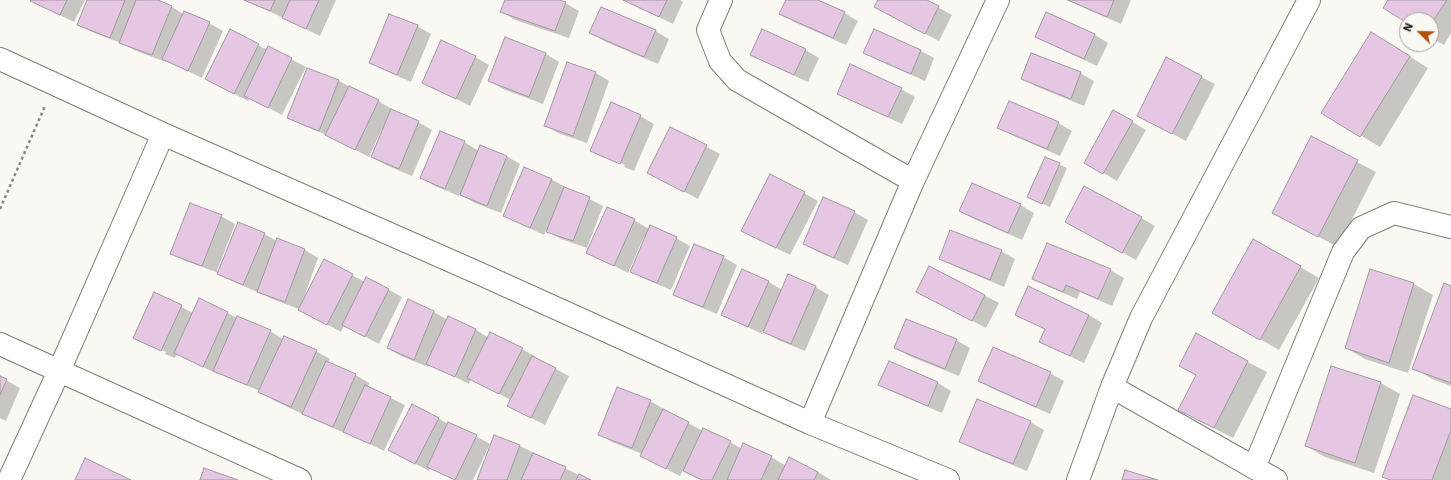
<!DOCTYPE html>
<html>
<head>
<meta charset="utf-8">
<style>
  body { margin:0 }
  #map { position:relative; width:1451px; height:480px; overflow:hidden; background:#f9f8f3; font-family:"Work Sans",sans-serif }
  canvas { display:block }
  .north { position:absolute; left:1399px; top:12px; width:40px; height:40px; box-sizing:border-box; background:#f9f8f3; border:1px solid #a1a09c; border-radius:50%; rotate:293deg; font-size:11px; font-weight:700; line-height:16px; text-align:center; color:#1c1b19 }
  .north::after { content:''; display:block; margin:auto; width:14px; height:18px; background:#b0500a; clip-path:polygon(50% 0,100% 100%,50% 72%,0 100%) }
</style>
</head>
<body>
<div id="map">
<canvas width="1451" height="480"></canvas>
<div class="north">N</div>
</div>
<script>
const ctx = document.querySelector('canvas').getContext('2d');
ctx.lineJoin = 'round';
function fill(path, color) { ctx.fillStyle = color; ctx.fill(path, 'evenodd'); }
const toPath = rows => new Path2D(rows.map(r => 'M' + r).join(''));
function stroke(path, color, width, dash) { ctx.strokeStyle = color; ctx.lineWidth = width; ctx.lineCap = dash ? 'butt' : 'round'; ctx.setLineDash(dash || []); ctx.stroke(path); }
fill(toPath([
  [32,0,85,0,74,22,45,8],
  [88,0,155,0,171,6,183,14,209,23,223,31,202,78,166,60,166,62,134,50,124,44,92,32,78,25],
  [246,0,336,0,320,36],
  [506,0,556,0,565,3,579,11,569,38,515,20,502,12],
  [624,0,680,0,683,2,673,24],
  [787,0,816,0,844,13,858,21,846,45,794,22,781,14],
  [879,0,925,0,952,15,939,41,889,15],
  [1066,0,1131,0,1121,24],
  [1389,0,1451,0,1451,33,1444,45,1431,38,1431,20,1407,20,1407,22],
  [1047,13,1095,35,1108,43,1097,66,1050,44,1036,36],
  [417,26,431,34,411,82,384,70,370,62],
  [230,30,267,50,268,47,306,67,282,115,250,98,248,101,206,79],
  [655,31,669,39,658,64,604,41,591,33],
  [506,38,546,54,559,62,543,104,503,89,489,81],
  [1390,44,1428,68,1380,147,1322,112],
  [805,50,819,58,808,82,765,62,752,54],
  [921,51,934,58,925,81,878,60,865,53],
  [475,57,489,65,470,106,423,82],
  [1167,59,1215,84,1186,141,1152,123],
  [308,69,339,81,378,101,392,109,391,110,418,122,432,130,412,176,386,165,372,157,384,130,382,129,369,157,329,136,302,125,288,117],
  [596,73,609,81,587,143,558,133,545,125],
  [1080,73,1094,81,1084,106,1035,86,1022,78],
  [901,89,915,97,902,124,852,101,838,93],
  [1114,111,1146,130,1117,181,1085,162],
  [640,116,654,124,634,171,604,159,624,167,625,165,604,156,604,158,591,151],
  [1058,123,1072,131,1060,156,1012,135,999,128],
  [671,128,720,154,698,199,649,173],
  [1311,138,1376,172,1338,247,1273,213],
  [464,142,479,151,506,156,520,164,501,213,475,203,460,194,459,196,435,186,421,178],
  [1046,158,1067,168,1050,207,1035,201],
  [552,180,603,206,587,248,561,239,546,230,544,235,518,223,504,215],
  [804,193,818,201,790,255,756,238],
  [1020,205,1034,213,1022,240,974,219,960,211],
  [854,212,868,220,848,265,818,252,804,244],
  [221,216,235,224,217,271,219,272,264,234,277,241,278,240,305,250,318,258,302,303,303,304,325,261,365,282,389,290,402,297,379,344,344,325,341,332,299,309,272,299,257,291,257,292,232,281,216,272,185,261,172,254],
  [1141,218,1155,226,1136,260,1080,229],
  [634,220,649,229,676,238,690,246,671,290,645,279,631,271,645,238,644,237,628,273,587,252],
  [1001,251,1015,259,1004,287,954,266,940,258],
  [723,257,737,265,717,314,688,302,675,294],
  [930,267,999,303,986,328,931,299],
  [1300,267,1319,278,1279,350,1232,323],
  [1110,270,1124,278,1112,306,1080,292,1077,299,1047,286,1033,278],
  [1371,270,1414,284,1433,295,1408,373,1365,359,1346,348],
  [789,275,815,287,829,295,805,351,778,340,763,331,762,334,722,314,769,282,782,290],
  [1451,287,1451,386,1432,379,1414,368],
  [155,293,193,313,228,313,237,318,270,331,283,339,316,351,330,359,328,363,356,375,369,383,368,387,391,398,405,405,384,451,347,433,347,434,317,421,273,400,260,391,228,378,218,372,217,374,177,354,175,358,165,354,166,352,147,344,147,345,134,338],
  [408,300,434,312,448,320,449,318,476,330,489,338,522,349,536,357,535,358,569,376,545,425,508,406,511,400,471,379,469,384,429,364,428,367,401,356,388,348],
  [1016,314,1089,315,1102,323,1084,363,1040,342,1046,330],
  [1196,335,1267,372,1233,438,1198,420],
  [956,340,970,348,959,376,909,356,896,348],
  [889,362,938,383,951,391,942,413,893,392,880,384],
  [1332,367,1381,383,1400,394,1374,473,1325,457,1306,446],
  [1050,373,1064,381,1050,414,993,389,979,381],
  [0,377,20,388,6,421,0,418],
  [650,401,664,409,663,410,703,431,730,442,742,449,771,457,786,466,818,472,831,480,701,480,683,470,680,476,641,456,642,454,612,442,599,434],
  [1451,410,1451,480,1389,480,1383,477],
  [438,418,448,424,476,436,490,444,473,480,456,480,441,473,441,474,430,468,429,471,403,457],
  [1030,422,1044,430,1027,471,974,449,960,441],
  [494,436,520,446,589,480,478,480]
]), '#0003');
const building = toPath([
  [31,0,67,0,60,15,30,1,31,0],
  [87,0,125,0,110,38,77,25,87,0],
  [136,0,158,0,172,6,152,55,119,43,136,0],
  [244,0,275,0,270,11,244,0],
  [290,0,319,0,306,29,282,18,290,0],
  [505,0,559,0,566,2,555,31,500,12,505,0],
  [623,0,667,0,659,17,623,0],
  [786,0,818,0,845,12,833,38,779,14,786,0],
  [878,0,927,0,939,6,925,34,874,7,878,0],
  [1068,0,1114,0,1107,17,1068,0],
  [1388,0,1447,0,1431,24,1431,20,1407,20,1407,23,1383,8,1388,0],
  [601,7,656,30,644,57,589,33,601,7],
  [184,11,210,22,188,71,162,59,184,11],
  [1046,12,1095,34,1084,59,1035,37,1046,12],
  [389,14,418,25,397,75,369,63,389,14],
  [230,29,259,44,234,94,205,79,230,29],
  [762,29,806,49,794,75,750,55,762,29],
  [874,29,921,50,911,74,863,53,874,29],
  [1371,32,1410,56,1360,137,1321,113,1371,32],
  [505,37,546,53,529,97,488,81,505,37],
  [441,40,476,56,456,99,422,83,441,40],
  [268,46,292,58,268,108,244,96,268,46],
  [1031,53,1081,72,1071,99,1021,79,1031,53],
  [1166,57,1202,76,1172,134,1137,116,1166,57],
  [567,62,596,72,573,136,544,126,567,62],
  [850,64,902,88,888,117,837,94,850,64],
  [307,68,339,80,319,131,287,118,307,68],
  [349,86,379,100,355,150,325,135,349,86],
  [1009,101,1059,122,1047,149,997,128,1009,101],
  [611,102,641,115,620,164,590,151,611,102],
  [391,109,419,121,399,169,371,157,391,109],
  [1113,110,1133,121,1103,174,1084,163,1113,110],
  [670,127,707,145,684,192,647,173,670,127],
  [440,131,465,141,445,189,420,178,440,131],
  [1311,136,1358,160,1318,237,1272,213,1311,136],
  [480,145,507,156,487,206,460,195,480,145],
  [1045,157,1060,163,1042,204,1027,197,1045,157],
  [524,167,552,179,530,228,503,216,524,167],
  [770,174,805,192,776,248,741,231,770,174],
  [972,183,1021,204,1008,233,959,211,972,183],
  [1084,186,1142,217,1122,253,1065,222,1084,186],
  [564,187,590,197,573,241,546,232,564,187],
  [823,197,855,211,834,258,803,244,823,197],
  [190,203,222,215,202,266,170,254,190,203],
  [607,207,635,219,614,266,586,253,607,207],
  [238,222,265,233,243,285,217,274,238,222],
  [650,225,677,237,657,283,630,272,650,225],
  [950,230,1002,250,990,280,939,259,950,230],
  [277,238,305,249,285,302,257,292,277,238],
  [1253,239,1301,266,1260,340,1212,313,1253,239],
  [1047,243,1111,269,1098,299,1066,285,1063,292,1032,279,1047,243],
  [694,244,724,256,703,307,673,295,694,244],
  [324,259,353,274,327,325,298,310,324,259],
  [929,266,985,295,972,321,916,292,929,266],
  [742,269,769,281,748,327,721,315,742,269],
  [1370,269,1414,283,1389,363,1345,348,1370,269],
  [788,274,816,286,791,344,763,332,788,274],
  [366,277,389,289,365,337,342,325,366,277],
  [1444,283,1451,286,1451,383,1412,369,1444,283],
  [1028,286,1089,315,1070,356,1039,342,1045,329,1015,315,1028,286],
  [154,292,182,305,161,351,133,338,154,292],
  [199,298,228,312,203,367,174,353,199,298],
  [408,299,434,311,414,360,387,348,408,299],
  [237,316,271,330,247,385,213,371,237,316],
  [448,316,476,329,455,377,426,364,448,316],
  [906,319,957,339,945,369,894,348,906,319],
  [490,332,523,348,499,394,467,378,490,332],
  [1196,333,1248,361,1214,428,1178,410,1196,375,1179,366,1196,333],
  [284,336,317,350,291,407,258,392,284,336],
  [993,347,1051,372,1036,407,978,381,993,347],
  [532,356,556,368,531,418,507,406,532,356],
  [326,361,356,374,333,427,302,414,326,361],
  [889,361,938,382,928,406,878,385,889,361],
  [1331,366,1381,382,1355,463,1305,446,1331,366],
  [0,376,7,379,0,395,0,376],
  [365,385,391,397,370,444,343,432,365,385],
  [617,387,651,400,632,448,598,435,617,387],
  [1413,395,1451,409,1451,430,1432,480,1390,480,1382,477,1413,395],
  [977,399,1031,421,1013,464,959,442,977,399],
  [412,404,439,418,415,464,388,450,412,404],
  [663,409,689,422,666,469,640,456,663,409],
  [448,422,477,435,455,480,427,467,448,422],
  [703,428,731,441,712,480,702,480,683,471,703,428],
  [494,435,520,445,507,480,477,480,494,435],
  [743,443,772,456,761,480,727,480,743,443],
  [533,453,566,467,560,480,521,480,533,453],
  [789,457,818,472,814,480,778,480,789,457],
  [85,458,131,480,75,480,85,458],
  [204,468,238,480,200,480,204,468],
  [1125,470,1158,480,1122,480,1125,470],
  [579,474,591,480,576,480,579,474]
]);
fill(building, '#e5c7e3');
stroke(building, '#9f9b9f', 1);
const minor = toPath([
  [721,0,708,30,720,61,737,80,913,181],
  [0,59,163,134,476,272,810,423,948,480],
  [0,344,300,480],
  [1112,387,1276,480],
  [810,423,913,181,998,0],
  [1254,468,1343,252,1361,228,1394,213,1451,227],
  [9,480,59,371,163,134],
  [1078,480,1112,387,1141,318,1309,0]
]);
stroke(minor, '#807e7a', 24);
stroke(toPath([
  [0,209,45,106]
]), '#898884', 2.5, [3, 3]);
stroke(minor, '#fff', 22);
</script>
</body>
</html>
